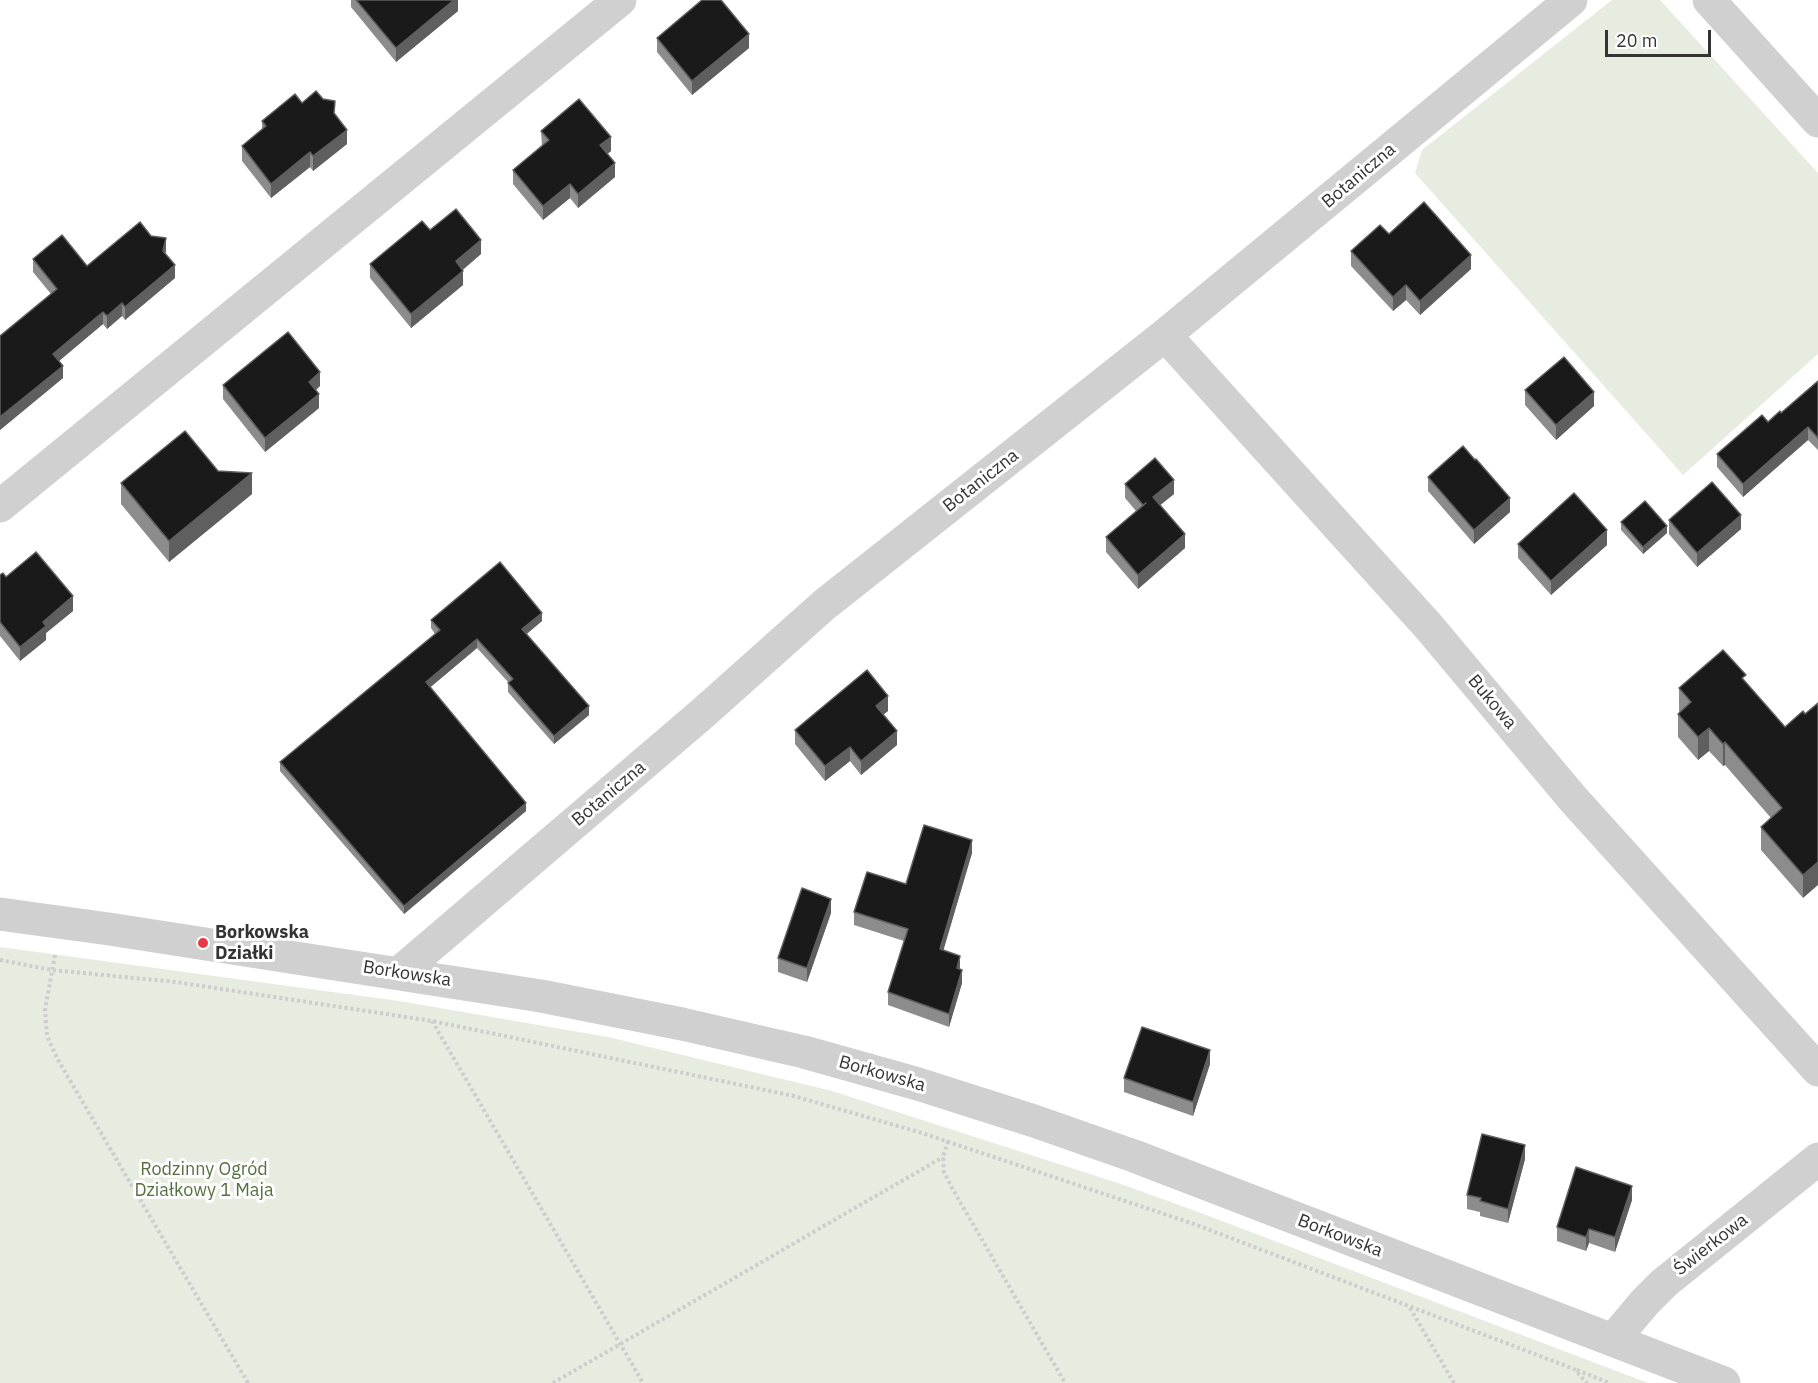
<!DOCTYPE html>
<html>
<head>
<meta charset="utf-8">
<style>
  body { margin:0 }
  #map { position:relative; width:1818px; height:1383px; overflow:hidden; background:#fff; font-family:"IBM Plex Sans",sans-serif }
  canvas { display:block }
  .scale { position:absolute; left:1605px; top:30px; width:106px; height:27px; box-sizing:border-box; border:3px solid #333; border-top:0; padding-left:8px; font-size:18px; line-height:21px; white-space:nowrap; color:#333; -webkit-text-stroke:4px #fff; paint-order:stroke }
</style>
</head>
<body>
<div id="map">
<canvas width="1818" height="1383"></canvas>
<div class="scale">20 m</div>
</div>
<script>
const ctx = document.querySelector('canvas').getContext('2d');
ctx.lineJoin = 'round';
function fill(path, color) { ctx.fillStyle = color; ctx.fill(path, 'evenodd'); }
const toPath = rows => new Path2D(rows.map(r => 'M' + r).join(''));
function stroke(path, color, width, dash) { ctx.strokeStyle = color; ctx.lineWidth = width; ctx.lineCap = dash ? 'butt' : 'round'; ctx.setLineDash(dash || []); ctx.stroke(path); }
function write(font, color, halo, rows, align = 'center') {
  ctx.font = font + ' "IBM Plex Sans",sans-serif'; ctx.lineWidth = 6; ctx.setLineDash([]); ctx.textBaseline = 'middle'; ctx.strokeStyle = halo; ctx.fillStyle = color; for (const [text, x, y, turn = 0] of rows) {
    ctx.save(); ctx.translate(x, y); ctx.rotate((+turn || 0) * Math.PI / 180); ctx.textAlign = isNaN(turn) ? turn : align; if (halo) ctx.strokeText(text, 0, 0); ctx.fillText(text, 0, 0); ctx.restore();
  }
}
fill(toPath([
  [1612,0,1660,0,1818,173,1818,354,1683,475,1415,173,1422,150],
  [0,947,399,1001,608,1037,832,1091,1124,1185,1201,1213,1648,1383,0,1383]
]), '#e6ecdf');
stroke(toPath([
  [55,955,45,1010,47,1036,58,1060,248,1383],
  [0,960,52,970,176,982,432,1021,794,1096,922,1133,1194,1224,1574,1369,1587,1383],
  [432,1021,643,1383],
  [948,1141,943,1157,944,1172,952,1188,1065,1383],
  [1410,1308,1454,1383],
  [1577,1370,1609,1383],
  [553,1383,943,1157]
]), '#cdcdcd', 4, [3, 3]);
stroke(toPath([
  [1709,0,1818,121],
  [1165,335,1429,627,1574,800,1818,1070],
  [0,506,620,0],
  [399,973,703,713,824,605,1165,335,1571,0],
  [1613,1340,1645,1302,1664,1283,1818,1159]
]), '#d0d0d0', 33);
stroke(toPath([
  [0,914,109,929,541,996,682,1024,804,1052,918,1084,1034,1121,1134,1156,1724,1383]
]), '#d0d0d0', 33);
fill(toPath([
  [351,0,458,0,458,11,396,62,351,7],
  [657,38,749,48,692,95,657,52],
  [302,103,335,114,347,144,313,171,310,167,271,198,242,161,242,146,262,130,262,121],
  [541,131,611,151,607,154,615,177,578,208,570,198,543,220,513,184,513,170,542,146],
  [430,230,481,254,463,270,463,285,411,328,370,278,370,264],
  [1389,234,1471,269,1420,315,1406,300,1393,311,1351,266,1351,251],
  [151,236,166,251,165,253,175,278,125,320,122,316,107,329,103,324,59,361,63,378,0,430,0,336,51,294,33,272,33,259,87,266],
  [1818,381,1818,450,1808,440,1743,497,1717,467,1717,454,1781,413],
  [223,385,320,386,316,390,319,408,265,452,223,399],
  [1525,390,1594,406,1556,440,1525,405],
  [218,471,252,494,169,562,121,504,121,483],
  [1428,477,1510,512,1474,544,1428,491],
  [1125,484,1174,494,1160,505,1185,548,1138,589,1106,552,1106,537,1136,511,1125,498],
  [1669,520,1741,529,1697,567,1669,534],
  [1621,522,1667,533,1643,554,1621,530],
  [1518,544,1607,545,1551,595,1518,558],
  [0,575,6,577,73,611,46,633,46,640,20,661,0,636],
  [431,620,542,621,526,634,589,715,554,744,508,692,508,682,477,648,430,687,526,811,404,914,280,771,280,762,435,634,431,628],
  [1746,682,1785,727,1803,711,1803,898,1761,850,1761,827,1771,818,1725,765,1723,766,1709,751,1698,760,1678,737,1678,714,1680,712,1679,711,1679,688],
  [888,711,883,715,897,745,861,775,850,761,825,781,795,744,795,730],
  [972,853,943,950,960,969,962,983,949,1027,888,1005,888,992,904,941,854,925,854,912,906,884],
  [831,913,807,982,778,972,778,958],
  [1210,1064,1193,1116,1124,1092,1124,1078],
  [1525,1159,1508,1223,1480,1216,1480,1212,1467,1209,1467,1195],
  [1632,1200,1615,1252,1589,1243,1586,1251,1557,1241,1557,1227]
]), '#8c8c8c');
fill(toPath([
  [454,0,458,0,458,11,396,62,396,48],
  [749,34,749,48,692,95,692,81],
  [347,130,347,144,313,171,313,156],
  [611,137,611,151,600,160,600,145],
  [310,152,310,167,271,198,271,184],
  [615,163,615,177,578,208,578,194],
  [570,184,570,198,543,220,543,206],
  [166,238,166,251,163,264,163,251],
  [481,240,481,254,456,275,456,261],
  [1471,255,1471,269,1420,315,1420,301],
  [175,265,175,278,125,320,125,307],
  [463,271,463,285,411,328,411,314],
  [1406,285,1406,300,1393,311,1393,297],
  [122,303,122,316,107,329,107,316],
  [103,312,103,324,53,366,53,354],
  [63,366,63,378,0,430,0,417],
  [320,372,320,386,309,396,309,382],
  [1594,392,1594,406,1556,440,1556,425],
  [319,394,319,408,265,452,265,438],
  [1808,427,1808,440,1743,497,1743,484],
  [252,473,252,494,169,562,169,541],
  [1174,480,1174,494,1153,511,1153,497],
  [1510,498,1510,512,1474,544,1474,530],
  [1741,515,1741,529,1697,567,1697,553],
  [1667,526,1667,533,1643,554,1643,547],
  [1607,530,1607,545,1551,595,1551,581],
  [1185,534,1185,548,1138,589,1138,575],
  [73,596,73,611,46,633,46,640,20,661,20,647,43,622],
  [542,613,542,621,522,638,522,629],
  [477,639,477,648,426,691,426,682],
  [888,696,888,711,876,720,876,706],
  [589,706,589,715,554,744,554,736],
  [1709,728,1709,751,1698,760,1698,737],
  [897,731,897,745,861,775,861,761],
  [1725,742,1725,765,1723,766,1723,744],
  [850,747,850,761,825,781,825,766],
  [526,803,526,811,404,914,404,906],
  [972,840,972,853,940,962,940,949],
  [1818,862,1818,885,1803,898,1803,875],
  [831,899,831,913,807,982,807,968],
  [960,956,960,970,957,968],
  [962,970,962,983,949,1027,949,1014],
  [1210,1050,1210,1064,1193,1116,1193,1102],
  [1525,1145,1525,1159,1508,1223,1508,1209],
  [1632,1186,1632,1200,1615,1252,1615,1237],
  [1589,1229,1589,1243,1586,1251,1586,1237]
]), '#5f5f5f');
const building = toPath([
  [356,0,454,0,396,48,356,0],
  [702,0,721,0,749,34,692,81,657,38,702,0],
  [316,91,323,99,335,101,334,113,347,130,313,156,310,152,271,184,242,146,266,126,262,121,295,94,302,103,316,91],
  [579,99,611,137,600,145,615,163,578,194,570,184,543,206,513,170,549,140,541,131,579,99],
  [1424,202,1471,255,1420,301,1406,285,1393,297,1351,251,1380,225,1389,234,1424,202],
  [456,209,481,240,456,261,463,271,411,314,370,264,422,221,430,230,456,209],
  [140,222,151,236,166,238,163,251,175,265,125,307,122,303,107,316,103,312,53,354,63,366,0,417,0,336,57,289,33,259,62,235,87,266,140,222],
  [288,332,320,372,309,382,319,394,265,438,223,385,288,332],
  [1564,357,1594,392,1556,425,1525,390,1564,357],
  [1818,381,1818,438,1808,427,1743,484,1717,454,1762,415,1768,422,1780,411,1781,413,1818,381],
  [185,431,218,471,252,473,169,541,121,483,185,431],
  [1463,446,1475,460,1476,459,1510,498,1474,530,1428,477,1463,446],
  [1155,458,1174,480,1153,497,1185,534,1138,575,1106,537,1146,503,1143,505,1125,484,1155,458],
  [1712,482,1741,515,1697,553,1669,520,1712,482],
  [1574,493,1607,530,1551,581,1518,544,1574,493],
  [1645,501,1667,526,1643,547,1621,522,1645,501],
  [36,552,73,596,43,622,46,626,20,647,0,622,0,575,3,573,6,577,36,552],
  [500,562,542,613,522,629,589,706,554,736,508,683,513,679,477,639,426,682,526,803,404,906,280,762,440,630,431,620,500,562],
  [1723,650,1746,675,1742,678,1785,727,1803,711,1805,714,1818,703,1818,862,1803,875,1761,827,1782,808,1725,742,1723,744,1709,728,1698,737,1678,714,1691,702,1679,688,1723,650],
  [867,670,888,696,876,706,897,731,861,761,850,747,825,766,795,730,867,670],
  [924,825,972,840,940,949,960,956,957,968,962,970,949,1014,888,992,908,929,854,912,867,872,906,884,924,825],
  [802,888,831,899,807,968,778,958,802,888],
  [1142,1027,1210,1050,1193,1102,1124,1078,1142,1027],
  [1482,1134,1525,1145,1508,1209,1480,1201,1481,1198,1467,1195,1482,1134],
  [1576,1167,1632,1186,1615,1237,1589,1229,1586,1237,1557,1227,1576,1167]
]);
fill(building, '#1a1a1a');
stroke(building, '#5f5f5f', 1.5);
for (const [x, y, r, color] of [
  [203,943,6,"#e63946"]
]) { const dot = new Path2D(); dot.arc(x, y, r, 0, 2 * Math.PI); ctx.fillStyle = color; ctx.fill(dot); stroke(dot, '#fff', 2); }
write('18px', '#333', '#fff', [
  ["Botaniczna",1359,176,-40],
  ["Botaniczna",981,481,-38],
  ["Bukowa",1492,702,50],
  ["Botaniczna",609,794,-40],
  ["Borkowska",407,974,9],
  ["Borkowska",882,1074,16],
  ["Borkowska",1340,1236,21],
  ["Świerkowa",1711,1245,-38]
]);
write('bold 18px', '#333', '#fff', [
  ["Borkowska",215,933],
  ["Działki",215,954]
], 'left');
write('18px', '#56703f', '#fff', [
  ["Rodzinny Ogród",204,1170],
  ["Działkowy 1 Maja",204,1191]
]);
</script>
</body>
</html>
